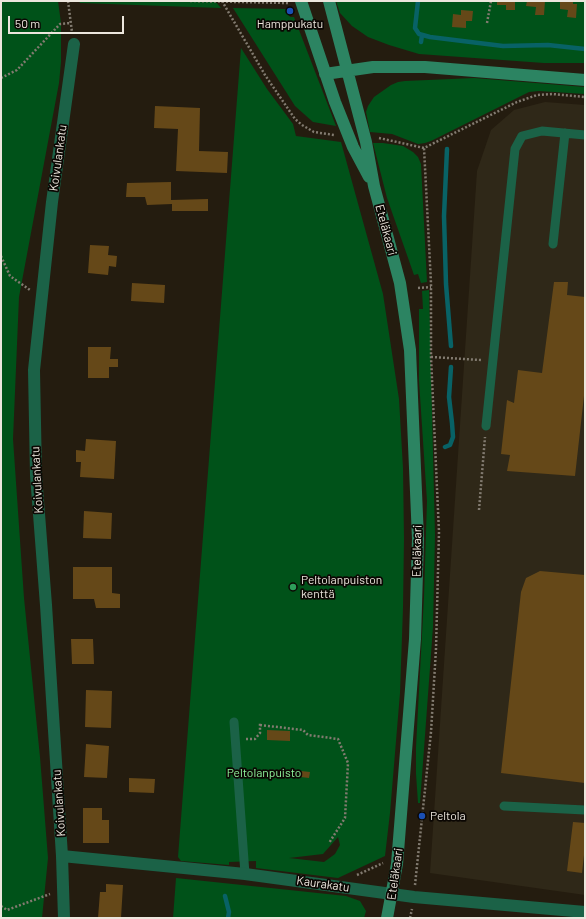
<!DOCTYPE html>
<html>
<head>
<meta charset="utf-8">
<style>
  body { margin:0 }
  #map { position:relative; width:586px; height:919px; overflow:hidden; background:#241c0f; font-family:Barlow,sans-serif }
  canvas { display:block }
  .frame { position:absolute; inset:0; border:2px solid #ece6dd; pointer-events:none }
  .scale { position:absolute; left:8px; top:16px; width:116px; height:18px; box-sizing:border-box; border:2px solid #ece6dd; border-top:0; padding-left:5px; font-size:12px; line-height:14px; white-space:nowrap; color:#ece6dd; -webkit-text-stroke:3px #0b0703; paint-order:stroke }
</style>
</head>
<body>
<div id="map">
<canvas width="586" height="919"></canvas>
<div class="frame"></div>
<div class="scale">50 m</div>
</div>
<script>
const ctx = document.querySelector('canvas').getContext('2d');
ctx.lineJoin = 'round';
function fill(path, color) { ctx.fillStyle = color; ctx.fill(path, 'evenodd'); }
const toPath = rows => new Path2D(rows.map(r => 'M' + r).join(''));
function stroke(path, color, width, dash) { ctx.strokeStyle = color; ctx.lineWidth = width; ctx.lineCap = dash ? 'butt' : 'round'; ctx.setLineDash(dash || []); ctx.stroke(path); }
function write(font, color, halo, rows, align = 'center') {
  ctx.font = font + ' Barlow,sans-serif'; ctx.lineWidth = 3.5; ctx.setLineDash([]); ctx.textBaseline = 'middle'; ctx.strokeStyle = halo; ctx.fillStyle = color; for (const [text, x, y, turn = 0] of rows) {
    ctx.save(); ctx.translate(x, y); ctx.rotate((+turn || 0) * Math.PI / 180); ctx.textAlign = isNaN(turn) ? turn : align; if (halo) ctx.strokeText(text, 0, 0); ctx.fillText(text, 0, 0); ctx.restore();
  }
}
fill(toPath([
  [545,102,585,105,585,895,430,873,477,171,491,130,514,110]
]), '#2f2818');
fill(toPath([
  [1,1,58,1,61,23,61,62,59,83,19,297,13,439,24,598,40,757,48,858,42,918,1,918],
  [79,1,215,1,221,8,80,3],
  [336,1,585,1,585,63,544,63,419,54,389,45,368,37,352,26,340,13],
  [233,8,286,9,290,17,294,17,336,126,313,122,295,106],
  [241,48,267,89,293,124,296,136,341,142,383,294,399,399,403,468,404,539,403,608,400,693,390,813,385,856,338,878,256,868,256,861,229,862,229,865,181,861,178,857],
  [338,837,340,845,335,854,324,862,289,858,323,854],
  [474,78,585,87,585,94,539,91,529,92,431,141,425,143,418,144,392,134,370,132,366,112,368,106,374,97,391,85,398,82,405,81],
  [373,143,383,143,403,146,413,152,418,157,421,164,427,282,421,283,418,274,414,275,387,198],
  [429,290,435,535,433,627,420,803,418,803,416,774,416,747,424,597,427,501,419,381,419,309,423,309,422,291],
  [176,878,346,896,360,901,366,911,364,918,173,918]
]), '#005219');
stroke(toPath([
  [418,1,415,28,419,34,430,37,503,46,548,45,585,49],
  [421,42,422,35],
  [447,149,444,216,446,284,451,346],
  [445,447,450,445,453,437,452,423,449,397,451,367],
  [225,896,229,912,228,918]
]), '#086266', 4.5);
fill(toPath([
  [497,1,515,1,515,10,506,10,506,5,497,5],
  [527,1,545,1,544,15,535,15,536,7,526,6],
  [560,1,573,1,573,4,577,4,576,18,567,17,568,10,560,9],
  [461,10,473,11,472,21,466,21,466,28,452,27,453,14,461,15],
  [155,106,200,108,199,151,228,152,227,173,176,171,178,129,154,128],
  [171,182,171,200,208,199,208,211,172,211,172,204,147,205,145,197,126,197,127,183],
  [90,245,109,246,108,255,117,256,116,267,109,266,108,275,88,273],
  [554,282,568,282,567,295,585,297,585,387,575,476,507,471,510,455,501,454,507,400,514,403,518,370,542,373],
  [132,283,165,285,164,303,131,301],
  [88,347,111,347,110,359,118,359,118,367,109,367,109,378,88,378],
  [86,439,116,441,114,479,80,477,81,462,76,462,76,450,85,451],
  [84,511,112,513,111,539,83,538],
  [73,567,112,567,112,593,120,594,120,608,96,608,94,599,73,599],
  [540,571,585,575,585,783,501,773,521,592,526,578],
  [71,639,93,639,94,664,72,664],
  [86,690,112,691,111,728,85,727],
  [267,730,290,731,290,741,267,740],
  [86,744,109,746,107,778,84,777],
  [301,771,310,772,309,778,301,777],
  [129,778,155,779,154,793,129,792],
  [83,808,102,808,102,820,109,820,109,843,83,843],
  [573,822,585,823,585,846,582,873,567,871],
  [106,884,123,885,121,918,98,918,100,892,106,892]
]), '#654818');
stroke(toPath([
  [68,1,72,32],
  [190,1,288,3],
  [222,1,265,75,295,119,302,125,314,132,334,135],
  [487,23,491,1],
  [1,78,17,70,60,24,71,23],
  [379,138,424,148,517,102,537,95,552,94,585,97],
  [1,256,10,276,30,290],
  [418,288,431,287],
  [431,357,481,360],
  [479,510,485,437],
  [260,725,303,730,308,735,338,739,348,763,345,818,329,843],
  [246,739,255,739,260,733,260,723],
  [357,875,383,863],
  [415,885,431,732,436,649,439,532,431,357,431,283,424,148],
  [1,906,7,910,50,894],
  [410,918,412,909]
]), '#827b70', 2.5, [2, 2]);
stroke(toPath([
  [553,244,565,133],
  [486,426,515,149,522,136,542,131,585,135],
  [234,722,245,874],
  [504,806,585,810]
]), '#1b6247', 9);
stroke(toPath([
  [62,856,245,874,414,897,585,912],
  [64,918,62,856,46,605,36,475,34,370,52,202,74,44]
]), '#1b6247', 12);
stroke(toPath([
  [301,1,335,102,353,147,369,177],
  [329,1,366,142,374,186,400,283,410,350,418,539,415,639,397,864,387,918],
  [325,74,373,67,425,67,585,80]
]), '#2c8462', 12);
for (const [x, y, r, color] of [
  [290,11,4,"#1a4fb4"],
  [293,587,4,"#2e9e5b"],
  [422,816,4,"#1a4fb4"]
]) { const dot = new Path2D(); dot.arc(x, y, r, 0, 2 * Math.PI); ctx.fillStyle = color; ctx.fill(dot); stroke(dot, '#0b0703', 1.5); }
write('12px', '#ece6dd', '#0b0703', [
  ["Hamppukatu",290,24,"center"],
  ["Peltolanpuiston",301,580],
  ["kenttä",301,594],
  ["Peltola",430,816]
], 'left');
write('12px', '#ece6dd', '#0b0703', [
  ["Koivulankatu",58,158,-82],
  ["Eteläkaari",386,230,75],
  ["Koivulankatu",37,480,-93],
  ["Eteläkaari",417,551,-89],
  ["Koivulankatu",59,803,-94],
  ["Eteläkaari",395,874,-82],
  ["Kaurakatu",323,884,8]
]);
write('12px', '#91f79e', '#0b0703', [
  ["Peltolanpuisto",264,773]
]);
</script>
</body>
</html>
